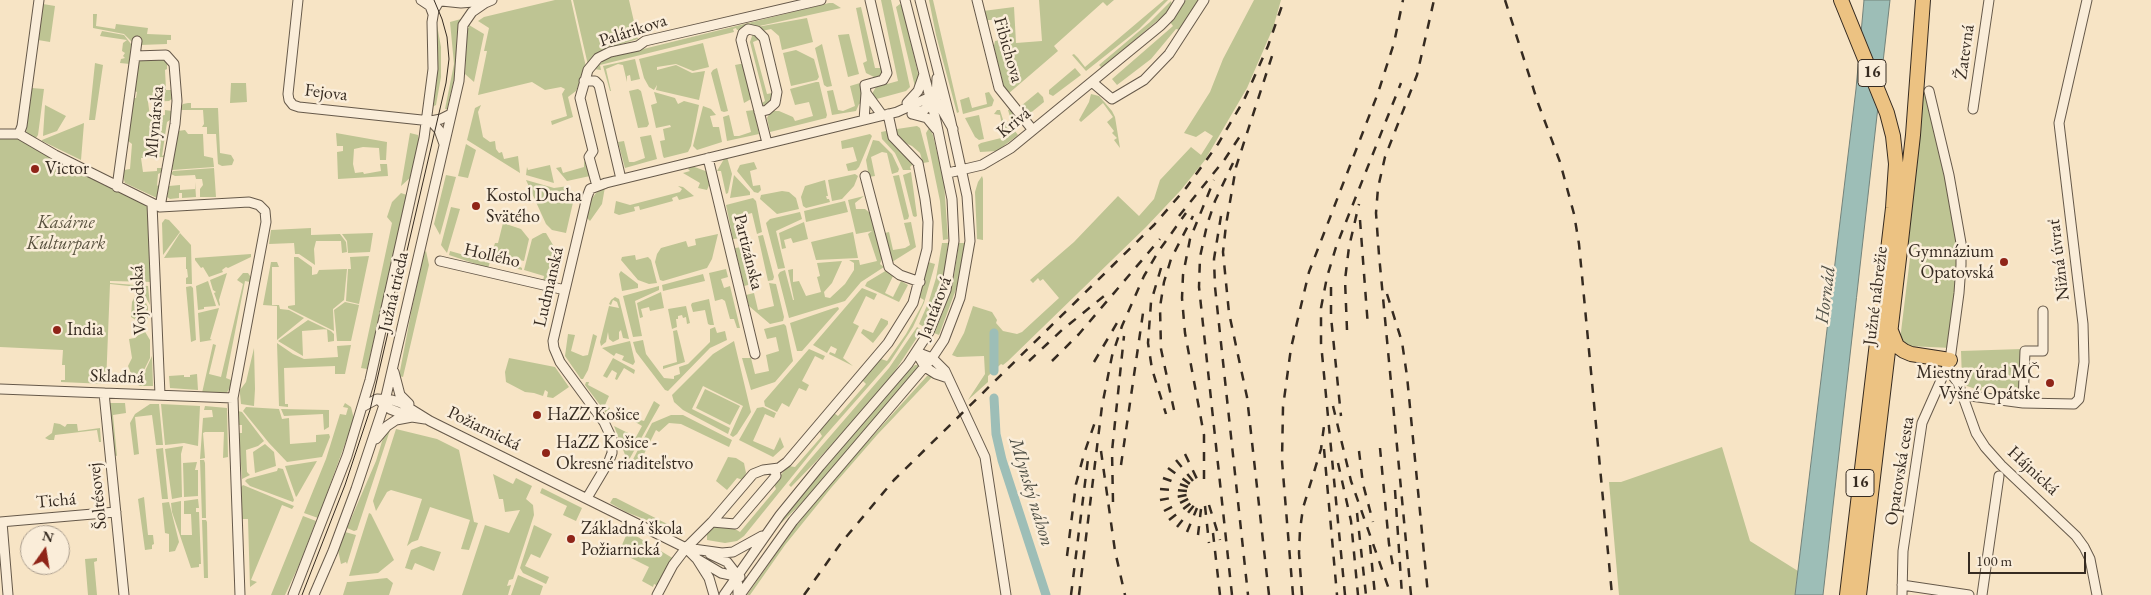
<!DOCTYPE html>
<html>
<head>
<meta charset="utf-8">
<style>
  body { margin:0 }
  #map { position:relative; width:2151px; height:595px; overflow:hidden; background:#f7e4c5; font-family:"EB Garamond",serif }
  canvas { display:block }
  .north { position:absolute; left:20px; top:525px; width:50px; height:50px; box-sizing:border-box; background:#faedd9; border:1px solid #ac9f8f; border-radius:50%; rotate:13deg; font-size:14px; font-weight:700; line-height:20px; text-align:center; color:#362b21 }
  .north::after { content:''; display:block; margin:auto; width:18px; height:22px; background:#8f2418; clip-path:polygon(50% 0,100% 100%,50% 72%,0 100%) }
  .scale { position:absolute; left:1968px; top:552px; width:118px; height:22px; box-sizing:border-box; border:2px solid #362b21; border-top:0; padding-left:6px; font-size:15px; line-height:18px; white-space:nowrap; color:#362b21; -webkit-text-stroke:4px #faedd9; paint-order:stroke }
</style>
</head>
<body>
<div id="map">
<canvas width="2151" height="595"></canvas>
<div class="north">N</div>
<div class="scale">100 m</div>
</div>
<script>
const ctx = document.querySelector('canvas').getContext('2d');
ctx.lineJoin = 'round';
function fill(path, color) { ctx.fillStyle = color; ctx.fill(path, 'evenodd'); }
const toPath = rows => new Path2D(rows.map(r => 'M' + r).join(''));
function stroke(path, color, width, dash) { ctx.strokeStyle = color; ctx.lineWidth = width; ctx.lineCap = dash ? 'butt' : 'round'; ctx.setLineDash(dash || []); ctx.stroke(path); }
function write(font, color, halo, rows, align = 'center') {
  ctx.font = font + ' "EB Garamond",serif'; ctx.lineWidth = 5; ctx.setLineDash([]); ctx.textBaseline = 'middle'; ctx.strokeStyle = halo; ctx.fillStyle = color; for (const [text, x, y, turn = 0] of rows) {
    ctx.save(); ctx.translate(x, y); ctx.rotate((+turn || 0) * Math.PI / 180); ctx.textAlign = isNaN(turn) ? turn : align; if (halo) ctx.strokeText(text, 0, 0); ctx.fillText(text, 0, 0); ctx.restore();
  }
}
fill(toPath([
  [555,0,571,0,586,67,576,91,568,97,573,117,552,125,551,121,567,116,562,94,565,89,561,87,545,90,532,82,478,95,487,51,484,51,489,28,478,21,484,17],
  [573,0,629,0,638,39,608,48,588,65],
  [881,0,891,0,910,87,906,91,873,100,873,92,876,87,898,81],
  [929,0,933,0,959,112,957,113,936,35],
  [1039,0,1114,0,1107,6,1103,2,1054,46,1058,51,1008,94,1001,85,996,73,1000,72,998,65,994,65,992,54,995,41,1007,39,1007,27,999,27,998,20,988,20,990,36,983,11,1014,7,1016,43,1042,41],
  [1164,0,1168,0,1139,29,1086,71,1072,55,1074,54,1078,58,1085,67],
  [1186,0,1198,0,1181,30,1176,29,1151,59,1117,85,1112,79,1173,26,1170,22],
  [1254,0,1281,0,1273,28,1247,88,1205,160,1181,190,1146,227,1008,361,1003,365,1001,364,988,376,988,382,968,400,985,374,984,356,957,357,952,355,964,333,973,306,992,312,997,320,996,323,1003,331,1017,334,1022,332,1059,298,1043,279,1040,281,1038,278,1033,283,1030,280,1074,242,1118,196,1139,216,1154,199,1160,180,1191,147,1201,155,1213,136,1205,131,1196,137,1184,133,1210,92,1223,59],
  [1171,1,1172,5,1165,14,1102,68,1099,65,1150,22],
  [829,3,833,3,841,8,755,27,737,30,736,28,733,29,734,32,600,65,601,70,594,69,607,58],
  [43,4,55,6,50,42,38,40],
  [900,4,902,6,917,69,919,80,916,91,896,7],
  [861,7,875,68,881,68,883,70,880,77,876,78,866,73,863,63,867,61,856,8],
  [93,14,97,14,96,26,115,29,116,24,148,28,147,34,171,35,171,40,167,40,167,44,140,45,141,39,134,38,133,43,124,34,93,28],
  [807,18,813,42,782,50,779,36,771,29,762,31,757,27],
  [461,19,457,32,455,75,447,109,445,109,454,64,450,22],
  [437,25,441,47,441,77,436,105,432,107,437,69],
  [469,25,484,34,474,82,465,74,467,33],
  [102,31,124,35,131,44,130,64,120,63,121,59,125,58,123,56,125,53,122,51,123,43,127,40,100,36],
  [753,33,758,38,758,40,753,42,767,94,772,93,773,97,772,100,764,107,762,103,765,101,750,42],
  [849,34,859,74,848,77,838,35],
  [703,43,709,67,693,71,676,64,657,67,657,70,676,65,692,73,705,71,699,100,656,90,657,85,654,90,649,87,644,78,639,59],
  [822,44,832,86,827,87,824,85,815,48],
  [796,50,814,59,819,77,817,80,791,86,783,53],
  [164,58,171,63,167,63,167,69,165,70,166,90,173,90,173,98,169,101,148,102,150,116,165,115,165,110,172,111,173,118,167,122,162,156,167,153,164,157,141,158,143,172,157,171,157,168,164,168,164,171,158,174,157,186,161,183,159,199,125,183,123,177,124,170,130,169,132,144,127,140,133,98,136,98,137,92,134,91,138,59],
  [635,59,640,79,631,81,630,75,627,76,627,82,623,65,618,64,606,69,611,91,610,91,603,66],
  [95,63,103,65,95,120,89,120],
  [740,64,743,64,751,99,744,103,735,65],
  [717,68,728,111,724,112,721,111,711,73,713,70],
  [1075,68,1081,75,1053,96,1049,94,1049,90],
  [816,82,819,82,827,115,826,118,770,132,767,118,771,111,779,111,793,117,795,121,813,116,809,102,795,105,790,89],
  [231,83,246,83,247,102,230,103],
  [860,83,863,103,859,104,856,111,832,115,827,91,833,90,838,110,843,111,855,106,850,86],
  [32,88,44,89,38,135,36,138,26,133],
  [638,89,641,91,649,124,647,127,638,128,629,91],
  [1923,91,1929,91,1961,243,1952,348,1907,346,1900,340,1910,258,1909,239],
  [654,92,675,98,678,104,684,101,699,105,691,146,688,152,664,158,663,156,660,141,665,140,663,129,671,127,670,125,656,128,651,105,657,103],
  [989,92,994,100,992,106,963,114,960,100,969,97,972,108,987,104,985,93],
  [1038,92,1043,97,1044,102,1028,115,1021,106],
  [1091,94,1099,96,1112,111,1115,117,1120,148,1114,140,1117,138,1112,133,1114,131,1107,122,1113,117,1103,103,1081,122,1079,120,1089,102],
  [188,103,191,103,191,108,218,108,220,153,231,155,234,160,232,165,222,166,218,164,216,134,207,134,207,127,202,127,204,124,203,110,179,110,183,104],
  [45,105,66,116,57,131,43,136],
  [481,105,478,112,483,137,490,142,495,141,496,149,499,153,502,152,504,159,518,156,520,173,467,140,475,108],
  [703,106,711,109,716,115,710,116,713,127,719,127,722,142,697,150,693,146],
  [1011,109,1022,122,1004,135,1000,115,994,114,997,110,1000,110,1004,123,1011,120,1008,110],
  [754,110,759,134,727,141,723,117,729,115,734,136,739,136,751,132,746,111],
  [979,115,984,139,979,140,975,137,965,118],
  [84,123,81,160,42,141,42,140],
  [917,126,920,128,929,162,923,163,920,153,912,146,903,142,896,132,897,129],
  [929,128,933,135,944,183,948,239,943,240,940,201,926,133],
  [185,130,188,134,203,134,204,156,213,158,214,167,172,170,178,131],
  [886,131,890,140,914,163,910,167,911,170,903,170,895,153,882,139,881,132],
  [1015,131,1018,135,997,151,980,152,978,145,981,143,1005,137],
  [8,133,152,204,154,282,110,281,110,283,148,286,150,305,145,296,137,290,138,287,110,284,106,384,61,382,61,380,65,380,65,365,62,365,63,350,0,347,0,138],
  [336,133,387,142,386,160,380,160,379,148,363,147,354,149,353,164,355,173,363,172,364,174,381,171,380,164,387,164,388,176,338,179,337,152,343,151,343,146,337,146],
  [410,133,418,135,419,140,411,177,401,186],
  [870,134,872,136,859,167,856,170,848,171,846,164,857,161,853,147,842,149,841,141],
  [651,135,657,159,625,168,618,142,624,141,629,162,634,162,645,158,640,137],
  [873,140,879,141,892,154,899,169,898,172,892,174,887,153,882,152,871,157,875,176,869,177,866,160],
  [466,144,476,150,468,178,458,176],
  [727,157,732,174,728,193,726,194,721,171,717,171,724,159],
  [584,160,590,176,567,181,556,168,561,167,563,173,584,167],
  [754,162,757,169,750,171,753,186,760,185,761,190,758,193,754,192,737,171,740,165],
  [550,165,554,183,526,175,527,167,528,170],
  [692,166,708,172,710,183,707,190,698,188,700,183,683,173,690,171,688,169],
  [214,168,216,197,200,197,200,189,203,185,202,179,196,179,195,175,175,176,171,174,173,171],
  [911,172,917,216,915,217,913,216,903,175],
  [855,174,858,176,854,186,842,199,832,201,828,180],
  [446,175,456,177,440,235,434,224],
  [734,175,750,192,750,195,730,198],
  [899,175,909,216,908,219,904,220,893,176],
  [982,176,983,179,983,240,977,239,975,192,978,182],
  [526,180,554,188,569,186,574,198,566,233,552,230,546,224],
  [825,180,828,196,826,196,827,199,829,199,830,202,806,208,803,206,801,197,805,186],
  [195,182,196,197,182,198,182,193,179,193,179,198,170,199,167,197,169,186,180,185,180,190,195,189],
  [678,186,683,187,694,196,679,200,677,196,672,198,673,201,640,210,639,206,634,207,635,211,619,215,614,213,616,201,630,205,680,192,682,189],
  [605,187,602,204,590,221,586,217,591,200,596,193],
  [782,191,789,192,796,198,799,209,777,214,760,199,761,195],
  [401,193,407,195,367,369,361,368,392,223,387,217,392,202],
  [864,196,855,203,856,209,865,209,870,213,882,258,880,264,884,267,861,282,845,301,789,318,778,275,780,272,785,270,793,300,794,300,788,270,793,269,793,282,799,281,806,296,821,292,817,277,820,276,817,263,842,261,832,283,824,292,825,297,830,298,845,284,854,270,854,263,849,260,859,260,860,265,877,261,868,234,872,231,856,234,848,200],
  [753,198,756,201,762,232,757,234,752,213,736,217,740,238,733,239,726,205],
  [845,201,848,212,806,222,804,211],
  [451,207,460,209,447,253,441,245],
  [800,212,802,219,776,231,785,268,778,269,766,223,770,219],
  [165,219,169,220,180,232,163,255,162,223],
  [804,222,808,239,793,243,791,238,784,240,786,248,782,249,779,233],
  [911,222,916,247,892,262,885,233,889,232,893,250,905,248,910,245,904,223],
  [503,223,521,229,529,239,524,261,519,260,518,266,522,268,522,270,490,262,488,268,449,255,450,251,489,262,495,243,498,243],
  [311,228,311,235,340,234,346,242,347,252,342,253,341,241,316,241,314,249,315,265,299,254,295,254,294,243,269,244,271,230],
  [853,232,858,258,816,260,811,242],
  [180,233,191,245,192,284,186,284,186,278,188,277,187,269,186,269,186,257,164,258],
  [373,233,370,252,348,253,347,241,342,234],
  [543,233,546,233,560,257,555,280,552,281,543,281,544,276,524,270,532,239],
  [718,234,712,259,707,268,663,281,660,280,655,262,657,254,661,248,686,241,688,247,696,245,695,239],
  [763,235,774,277,773,280,768,281,758,236],
  [942,243,948,243,945,268,939,292,924,327,919,324,929,301,936,278],
  [959,243,964,243,964,252,958,284,939,335,934,333,944,309,953,282],
  [742,247,752,284,744,286,735,248],
  [426,251,429,265,403,377,399,376,412,308,424,253],
  [251,254,251,257,228,268,226,267,222,270,223,272,209,277,203,267,201,268,195,260,195,258],
  [635,255,636,260,648,257,651,260,657,283,649,284,638,280,621,260,622,257],
  [369,256,359,304,346,301,348,269,351,269,350,257],
  [294,257,298,257,312,267,312,275,317,274,319,270,347,269,344,300,333,309,334,331,288,308,288,306,295,305],
  [271,262,277,262,279,267,272,267,272,305,279,305,280,309,289,310,304,318,277,340,277,306,263,305],
  [928,262,935,264,924,303,913,327,890,362,824,437,744,536,737,541,725,543,707,540,707,534,714,526,735,529,740,532,776,489,774,484,788,466,795,467,822,436,819,431,834,413,838,416,866,384,862,380,881,359,887,361,906,334,922,305,924,300,919,297],
  [726,269,728,277,721,279,724,288,730,286,740,328,737,328,734,319,730,319,725,301,722,299,715,301,709,273],
  [887,270,893,276,885,293,893,297,901,281,908,285,899,302,865,286,867,282],
  [621,271,638,284,638,288,622,291,619,274],
  [227,273,219,300,220,305,219,306,214,293,216,292,213,290,210,280],
  [243,273,248,273,252,279,250,282,245,281,226,378,231,380,231,386,226,394,202,393,213,344,216,345,209,374,221,377,243,284,237,280],
  [703,274,705,281,663,291,662,285],
  [208,281,216,306,204,307,204,309,198,310,196,286],
  [769,283,776,284,784,317,783,321,770,324,749,306,746,295,754,293,758,310,774,306],
  [191,286,193,288,196,340,191,342,186,287],
  [659,286,659,290,635,301,642,336,633,337,623,296],
  [862,288,877,294,874,300,866,296,853,323,859,326,843,358,853,366,829,354,830,352,835,354,837,349,831,346,827,353,813,345],
  [137,292,143,297,148,307,148,317,145,326,131,317,132,302],
  [661,292,664,308,650,311,649,307,641,309,643,317,640,318,637,303],
  [615,297,619,299,629,339,623,338,621,330,619,332,619,339,613,342,609,339,608,332,606,342,601,346,600,342,609,306,619,308,617,302,613,300,611,305,609,304,611,300],
  [709,299,714,325,710,325,708,324,705,310,693,312,691,305,692,303],
  [345,302,359,305,351,341,337,341,334,310],
  [686,306,690,323,687,324,686,317,683,318,682,315,678,316,678,319,676,319,677,327,672,329,668,309],
  [219,308,210,339,212,340,200,342,198,313],
  [834,308,838,307,839,309,802,351,797,351,790,323],
  [881,318,888,321,888,324,873,343,861,333,863,329,873,333],
  [308,320,331,331,334,334,334,341,328,342,327,329,302,331,303,356,278,341],
  [784,324,786,326,793,361,775,382,751,390,742,358,751,358,755,374,769,371,766,355,779,351,776,337,767,339,764,329],
  [715,327,717,333,725,331,727,340,710,348,668,391,665,390,636,352,633,342,643,340,646,354,664,378,674,379,674,376,680,374,679,367,688,364,710,342,710,329],
  [917,327,922,330,891,377,827,450,791,487,789,485,807,463,889,368],
  [144,330,150,340,150,358,144,370,133,378,128,366,132,358,129,339,135,338],
  [677,330,685,362,663,369,663,366,677,362,673,331],
  [568,334,575,335,571,351,583,356,588,355,593,334,597,336,588,370,583,379,581,379,565,356],
  [630,341,635,362,633,365,622,360,624,356,616,353,614,356,602,348],
  [734,341,751,412,737,434,733,437,730,435,743,406,703,386,692,409,730,428,728,434,683,410,674,402,672,395,713,354],
  [277,343,293,354,304,359,338,357,337,346,351,345,345,374,335,374,335,366,284,368,285,404,288,404,288,407,279,406],
  [254,348,255,389,254,406,241,404,240,394,240,390,246,382],
  [809,349,825,356,823,360,815,356,802,381,809,385,806,391,799,388,789,407,782,403,777,412,765,406,764,401],
  [2022,349,2021,389,1982,387,1981,391,1967,386,1962,380,1961,351],
  [152,356,153,386,139,386,135,380,145,371],
  [509,358,555,367,569,387,553,398,547,397,548,392,545,390,543,396,534,393,525,392,506,382,505,372],
  [613,358,635,370,634,374,624,368,617,380,615,379,617,373,612,370,607,378,603,376],
  [915,365,919,365,903,386,804,501,777,527,824,468,907,372],
  [197,374,198,390,170,388,169,376,184,375,184,377,190,377,190,375],
  [927,376,933,376,877,435,831,488,785,545,750,595,747,595,795,527,839,473],
  [586,382,589,382,588,385,609,396,605,405,610,408,607,412,606,413,585,385],
  [705,389,740,406,730,425,696,408],
  [654,401,660,405,630,458,627,460,614,426,636,437,642,426,632,420,633,418,644,421],
  [108,403,125,403,126,413,113,415,117,456,114,455],
  [345,403,351,407,354,419,318,518,304,513,326,459,340,414,346,415,348,408,343,407],
  [150,404,159,404,163,445,156,445,152,415,135,417,139,454,134,455,130,423,135,414],
  [161,404,200,406,198,446,184,443,165,445],
  [205,406,227,408,228,457,223,458,224,432,205,432,203,433,205,458,200,459,203,418,213,417,212,410,204,410],
  [246,407,279,409,282,419,289,418,290,444,316,442,316,435,329,434,330,437,322,457,287,462,269,443,243,411],
  [763,407,776,413,774,418,765,414,753,441,774,450,780,437,784,447,773,457,739,440,757,408],
  [281,409,329,410,329,427,324,430,323,414,284,416],
  [238,411,242,412,264,441,258,446,246,450,247,472,250,475,242,479,239,433,242,433,242,425,239,425],
  [671,415,683,415,732,440,729,447,681,424,669,423,659,432,656,430,636,470,629,467,652,423],
  [54,423,60,424,65,427,67,424,77,424,78,431,100,428,101,442,99,442,97,430,55,435,54,440,49,440,45,438,52,433],
  [391,427,357,530,354,531,347,528,376,461,384,435],
  [396,429,437,439,459,450,474,522,478,523,469,550,461,549,470,520,430,507,418,540,412,542,407,546,422,499,391,490,387,492,376,511,373,501],
  [265,444,274,452,276,466,255,473,253,452],
  [183,446,181,454,182,497,172,499,165,449],
  [1722,447,1750,541,1798,571,1795,595,1619,595,1609,482,1621,482],
  [163,448,168,499,162,499,156,449],
  [728,457,736,458,744,463,746,473,743,480,737,478,727,490,716,481],
  [200,460,204,460,205,463,206,518,202,518],
  [317,461,297,496,296,497,285,466],
  [197,462,195,470,198,470,198,496,184,497,183,463],
  [278,468,283,469,294,500,293,502,250,486,245,481,247,479,277,471],
  [493,474,513,484,516,478,532,486,526,499,533,505,534,515,513,579,509,580,507,586,511,585,508,595,462,595,485,525,509,533,520,510,505,512,503,499,499,499],
  [243,485,294,506,292,509,282,505,251,580,257,582,250,587,248,519,242,519,241,487],
  [542,488,582,508,576,521,563,515,567,506,540,493],
  [144,497,148,535,153,535,154,544,152,545,152,549,145,550,138,499],
  [613,498,616,498,683,532,682,534,626,512,610,503],
  [198,499,199,508,196,508,196,512,199,512,201,564,199,564,199,567,191,568,172,512,171,503,181,501,181,535,192,535,191,514,184,514,184,501],
  [169,502,179,542,175,551,169,552,169,534,165,533,162,503],
  [369,513,371,514,394,560,378,573,349,576],
  [303,516,316,521,300,563,285,595,271,595],
  [202,520,206,520,207,522,208,578,204,578],
  [534,525,552,534,540,558,531,554,525,566,549,577,546,584,523,573,520,568],
  [628,531,674,559,668,565,658,586,654,584,653,587,642,581,649,567,619,552],
  [345,532,356,535,347,564,346,562,341,564,338,550],
  [421,546,441,552,434,571,415,563,412,570,405,568,411,550],
  [97,558,97,561,94,562,97,595,88,595,85,559],
  [518,575,543,586,540,595,511,595],
  [387,578,393,583,389,595,343,595,347,582,349,582]
]), '#bec493');
const water = toPath([
  [1864,0,1890,0,1823,595,1795,595,1856,89,1864,0]
]);
fill(water, '#9dbeb7');
stroke(water, '#74837b', 1);
stroke(toPath([
  [994,333,994,371],
  [994,398,996,434,1002,460,1046,595]
]), '#9dbeb7', 9);
const minor = toPath([
  [298,0,288,94,289,100,293,105,299,107,431,121,441,119,451,114],
  [421,0,430,6,433,14],
  [432,0,461,3,486,1],
  [977,0,999,88,1032,129],
  [135,56,137,41],
  [584,81,595,81,599,85,621,179],
  [1092,82,1112,99,1144,80,1169,54,1204,0],
  [866,93,882,115],
  [907,103,918,91,924,74],
  [1973,109,1989,0],
  [759,112,767,110,775,103,777,92,764,38,757,31,748,29,743,33,741,40,767,143],
  [912,114,924,110,936,100,937,78],
  [912,114,927,118,936,129],
  [864,120,866,93,865,85,883,80,887,73,870,0],
  [431,121,439,130,444,144],
  [0,134,19,134,55,155,160,207,249,202,259,205,265,211,266,222,233,398,240,595],
  [19,134,22,126,39,0],
  [708,158,755,354],
  [948,173,982,165,1011,148,1160,26,1170,16,1180,0],
  [865,176,889,267,900,275,920,282],
  [597,186,589,157,593,151,580,98,588,70,598,58,610,52,638,46,645,41,821,0],
  [117,187,135,56,166,55,174,64,177,101,175,124,160,207],
  [152,204,160,395],
  [440,261,565,290],
  [916,352,932,358,945,371,985,457,1006,595],
  [916,352,925,367,936,374,948,378],
  [1947,368,1958,383,1976,433,1985,447,2001,465,2076,536,2084,547,2090,559,2097,595],
  [394,372,400,395,409,404],
  [0,389,233,398],
  [104,393,124,595],
  [1963,395,2023,403,2074,404,2079,399,2084,362,2083,324,2059,123,2087,0],
  [381,402,390,409,411,417],
  [2023,403,2025,351,2043,351,2043,311],
  [364,406,377,399,392,400,401,403,430,421,686,548,697,559,709,578,714,595],
  [376,439,387,426,396,420,412,417,425,419],
  [587,498,609,461,612,453,612,439,604,422,560,362,554,348,553,341,587,197,590,189,606,183,897,112,930,97,938,103,953,129],
  [0,522,116,512],
  [2,522,8,595],
  [712,522,735,524,776,476,775,470],
  [686,548,722,553,733,552,762,536],
  [710,554,727,562,734,571,738,585,738,595],
  [699,560,721,573,740,577],
  [1902,585,1969,595],
  [293,595,347,456,370,380,424,138,433,69,432,22,434,10,440,0],
  [314,595,333,551,356,489,384,405,459,81,463,25,472,12,485,3,492,0],
  [657,595,673,565,686,548,712,522,753,474,763,470,779,468,787,462,888,343,913,303,927,249,928,222,925,199,918,163,893,137,888,114],
  [724,595,780,515,820,466,908,364,929,332,946,290,954,241,952,199,936,121,905,0],
  [740,595,793,521,932,358,944,340,960,298,970,241,967,196,950,118,920,0],
  [1902,595,1903,551,1922,423,1950,360,1959,293,1961,265,1961,243,1949,175,1929,91],
  [1982,595,1999,476]
]);
const highway = toPath([
  [1841,0,1887,113,1893,136,1896,164,1893,208,1847,595],
  [1891,331,1897,346,1904,351,1911,354,1950,360],
  [1859,595,1900,250,1913,135,1923,0]
]);
stroke(minor, '#66594a', 11);
stroke(highway, '#362b21', 16);
stroke(minor, '#faedd9', 9);
stroke(highway, '#ecc282', 14);
stroke(toPath([
  [302,595,345,485,370,410,446,83,449,59,447,37,442,19,434,0]
]), '#362b21', 1);
stroke(toPath([
  [1505,0,1538,103,1560,162,1574,214,1579,244,1612,595],
  [1179,216,1225,159,1242,133],
  [1221,216,1214,259,1215,287,1248,595],
  [1360,220,1368,327],
  [1161,268,1151,302,1148,343,1152,369,1166,414],
  [1331,287,1331,317,1341,416],
  [1387,294,1402,342,1407,376,1428,595],
  [1347,330,1345,280,1349,247,1359,204],
  [1029,361,1062,330,1109,292],
  [1052,361,1079,334,1160,239],
  [1094,362,1117,323],
  [1333,406,1351,481,1391,595],
  [1174,410,1161,349,1160,307,1164,282,1171,259,1193,216],
  [1380,448,1389,544,1394,572],
  [1324,449,1337,595],
  [1101,451,1115,551,1125,595],
  [1359,451,1363,484,1373,522],
  [1185,454,1197,479],
  [1176,460,1193,481],
  [1338,463,1351,521,1358,595],
  [1121,465,1143,313],
  [1168,468,1190,484],
  [1163,478,1188,487],
  [1204,479,1204,435,1185,333,1182,298,1183,275,1190,239,1214,180],
  [1160,489,1187,491],
  [1395,490,1402,595],
  [1160,500,1187,495],
  [1113,502,1112,451,1124,336],
  [1209,505,1220,540],
  [1205,506,1209,543],
  [1164,511,1190,498],
  [1357,513,1366,595],
  [1169,520,1191,503],
  [1177,527,1195,504],
  [1187,532,1197,508],
  [1213,533,1220,595],
  [1198,535,1201,509],
  [1370,545,1375,595],
  [1067,556,1076,484,1084,454,1096,419],
  [804,595,841,543,894,480,1154,225,1186,188,1218,144,1244,100,1268,46,1284,0],
  [1071,595,1088,459],
  [1079,595,1102,406,1112,356,1122,326,1144,276,1158,252,1186,213],
  [1232,595,1199,287,1200,257,1207,225,1215,201,1233,163],
  [1269,595,1247,397,1229,313,1223,252,1226,225,1236,167,1273,53],
  [1293,595,1282,461,1283,407,1291,348,1309,272,1378,93,1394,43,1403,0],
  [1302,595,1299,553,1300,530,1303,508,1321,449,1324,426],
  [1345,595,1321,343,1321,308,1327,277,1336,247,1401,83],
  [1411,595,1379,255,1376,213,1378,188,1385,157,1417,75,1434,0]
]), '#362b21', 2.5, [9, 9]);
for (const [x, y, r, color] of [
  [35,169,5,"#8f2418"],
  [476,206,5,"#8f2418"],
  [2004,262,5,"#8f2418"],
  [57,330,5,"#8f2418"],
  [2050,383,5,"#8f2418"],
  [537,415,5,"#8f2418"],
  [546,453,5,"#8f2418"],
  [571,539,5,"#8f2418"]
]) { const dot = new Path2D(); dot.arc(x, y, r, 0, 2 * Math.PI); ctx.fillStyle = color; ctx.fill(dot); stroke(dot, '#faedd9', 2); }
for (const [x, y, w] of [
  [1872,73,28],
  [1860,483,28]
]) { const box = new Path2D(); box.roundRect(x - w / 2, y - 13.5, w, 27, 4); ctx.fillStyle = '#faedd9'; ctx.fill(box); stroke(box, '#362b21', 1); }
write('bold 16px', '#362b21', null, [
  ["16",1872,73],
  ["16",1860,483]
]);
write('18px', '#362b21', '#faedd9', [
  ["Palárikova",633,31,-18],
  ["Fibichova",1008,50,74],
  ["Žatevná",1965,52,-82],
  ["Fejova",326,93,7],
  ["Mlynárska",155,122,-85],
  ["Krivá",1014,123,-39],
  ["Partizánska",748,252,76],
  ["Hollého",492,256,13],
  ["Nižná úvrať",2059,260,-97],
  ["Ludmanská",549,287,-77],
  ["Južná trieda",394,292,-77],
  ["Južné nábrežie",1876,296,-83],
  ["Vojvodská",139,300,-93],
  ["Jantárová",935,308,-69],
  ["Skladná",117,377,2],
  ["Požiarnická",484,429,26],
  ["Opatovská cesta",1900,471,-81],
  ["Hájnická",2033,471,43],
  ["Šoltésovej",98,496,-96],
  ["Tichá",56,501,-5]
]);
write('18px', '#362b21', '#faedd9', [
  ["Victor",45,169],
  ["Kostol Ducha",486,196],
  ["Svätého",486,217],
  ["Gymnázium",1994,252,"right"],
  ["Opatovská",1994,273,"right"],
  ["India",67,330],
  ["Miestny úrad MČ",2040,373,"right"],
  ["Vyšné Opátske",2040,394,"right"],
  ["HaZZ Košice",547,415],
  ["HaZZ Košice -",556,443],
  ["Okresné riaditeľstvo",556,464],
  ["Základná škola",581,529],
  ["Požiarnická",581,550]
], 'left');
write('italic 18px', '#58513e', '#faedd9', [
  ["Kasárne",66,223],
  ["Kulturpark",66,244]
]);
write('italic 19px', '#505046', '#faedd9', [
  ["Hornád",1826,295,-83],
  ["Mlynský náhon",1031,492,73]
]);
</script>
</body>
</html>
